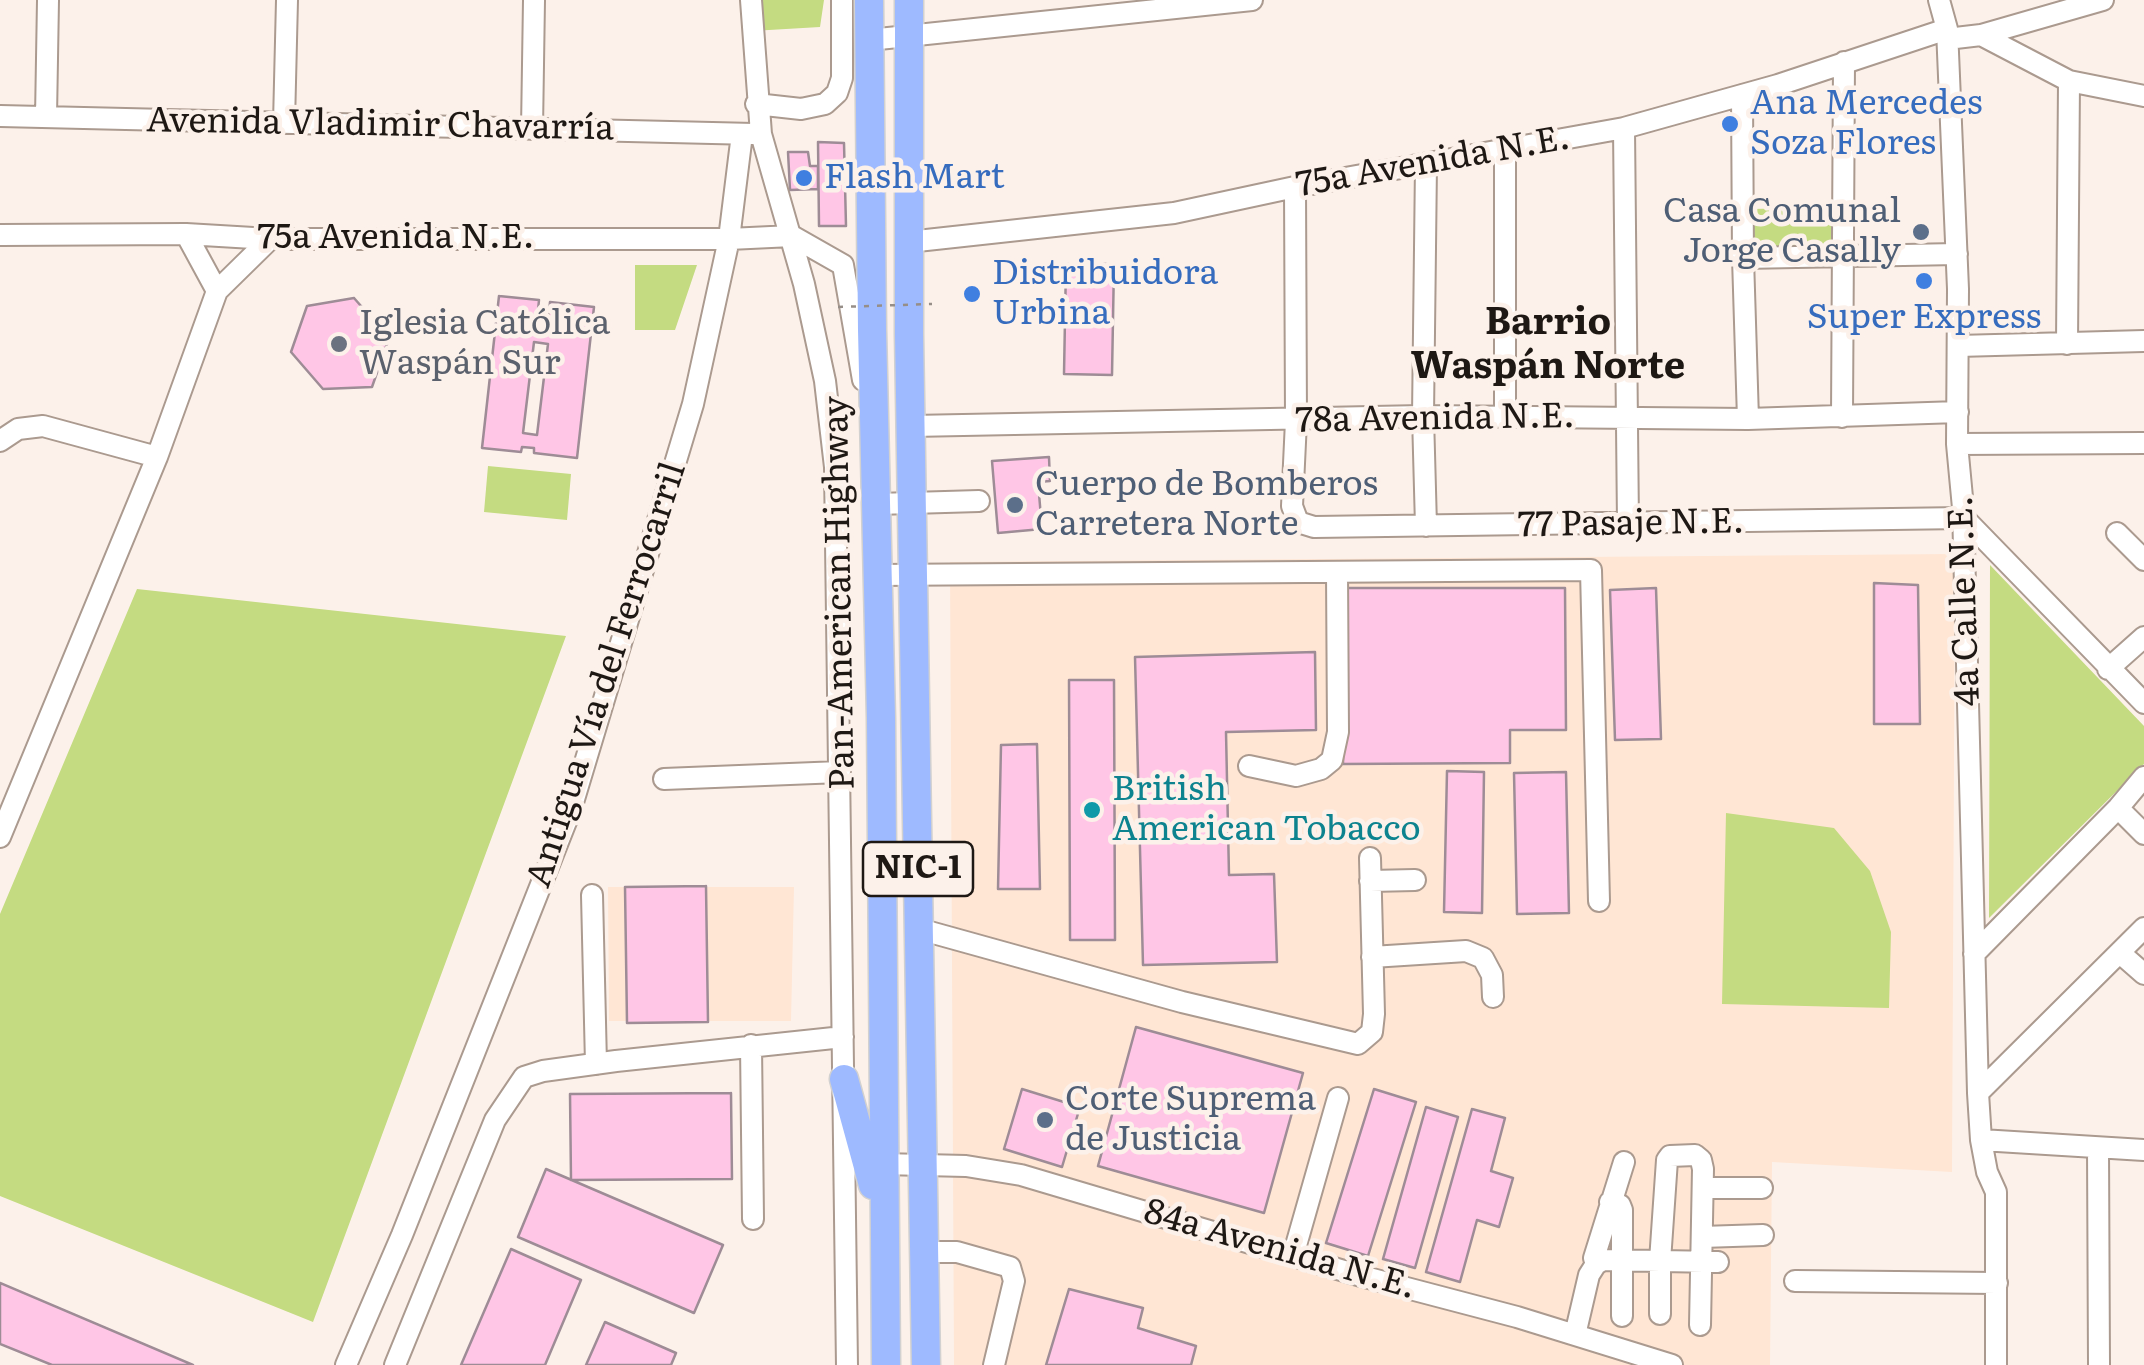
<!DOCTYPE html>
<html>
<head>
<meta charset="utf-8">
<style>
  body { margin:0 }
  canvas { display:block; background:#fcf1ea }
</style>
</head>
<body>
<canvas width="2144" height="1365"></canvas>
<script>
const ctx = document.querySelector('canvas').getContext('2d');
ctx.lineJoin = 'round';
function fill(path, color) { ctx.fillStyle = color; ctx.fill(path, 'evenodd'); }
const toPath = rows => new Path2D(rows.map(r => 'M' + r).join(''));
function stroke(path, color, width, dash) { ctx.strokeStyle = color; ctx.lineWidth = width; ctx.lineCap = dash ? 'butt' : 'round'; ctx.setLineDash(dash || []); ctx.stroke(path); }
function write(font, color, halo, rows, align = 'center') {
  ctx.font = font + ' Literata,serif'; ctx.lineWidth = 9; ctx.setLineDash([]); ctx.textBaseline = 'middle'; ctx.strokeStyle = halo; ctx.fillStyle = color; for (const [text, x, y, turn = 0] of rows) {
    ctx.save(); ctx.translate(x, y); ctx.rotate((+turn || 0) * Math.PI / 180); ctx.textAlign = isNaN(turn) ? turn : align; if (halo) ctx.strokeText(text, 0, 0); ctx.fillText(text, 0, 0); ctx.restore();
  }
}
fill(toPath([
  [1955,554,1952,1172,1772,1162,1770,1365,954,1365,950,562],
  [608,887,794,887,791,1021,609,1021]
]), '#ffe6d4');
fill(toPath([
  [752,0,824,0,820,27,752,31],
  [1834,207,1834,253,1752,254,1752,209],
  [635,265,697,265,675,330,635,330],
  [488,466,571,474,567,520,484,512],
  [1990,565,2144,726,2144,764,1989,918],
  [137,589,566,636,313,1322,0,1196,0,914],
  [1726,813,1834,828,1870,871,1891,932,1889,1008,1722,1004]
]), '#c4db81');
const building = toPath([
  [818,142,844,143,846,226,819,226,818,142],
  [788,152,808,152,810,166,818,166,818,189,790,190,788,152],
  [1066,264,1114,264,1112,375,1064,374,1066,264],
  [499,296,539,300,536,331,547,332,550,302,594,307,577,458,534,453,534,448,522,447,521,452,482,448,499,296],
  [534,342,548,344,537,435,523,433,534,342],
  [354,298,389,338,372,387,323,389,291,352,307,306,354,298],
  [1049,457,1050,481,1038,482,1042,529,998,533,992,461,1049,457],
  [1874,583,1918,585,1920,724,1874,724,1874,583],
  [1343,588,1565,588,1566,730,1510,730,1510,763,1343,764,1343,588],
  [1656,588,1661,739,1615,740,1610,590,1656,588],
  [1315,652,1316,730,1226,732,1229,875,1274,874,1277,962,1143,965,1135,657,1315,652],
  [1069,680,1114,680,1115,940,1070,940,1069,680],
  [1037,744,1040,889,998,889,1001,745,1037,744],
  [1447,771,1484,772,1482,913,1444,912,1447,771],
  [1566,772,1569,913,1517,914,1514,773,1566,772],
  [706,886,708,1022,627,1023,625,887,706,886],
  [1136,1027,1303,1073,1264,1213,1098,1166,1136,1027],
  [1022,1089,1080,1107,1062,1167,1004,1149,1022,1089],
  [1374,1089,1416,1102,1368,1256,1326,1243,1374,1089],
  [731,1093,732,1179,571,1180,570,1094,731,1093],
  [1426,1107,1458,1117,1415,1268,1383,1259,1426,1107],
  [1472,1109,1505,1118,1491,1171,1513,1178,1499,1227,1477,1220,1460,1282,1426,1272,1472,1109],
  [546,1169,723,1245,694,1313,518,1237,546,1169],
  [511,1249,581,1280,545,1365,461,1365,511,1249],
  [0,1283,193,1365,52,1365,0,1344,0,1283],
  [1069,1289,1143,1308,1138,1328,1196,1346,1191,1365,1046,1365,1069,1289],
  [605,1322,676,1353,671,1365,586,1365,605,1322]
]);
fill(building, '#ffc6e6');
stroke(building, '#9e8c96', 2.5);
const minor = toPath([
  [751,0,761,134,804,284,825,381,835,467,847,1365],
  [1939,0,1947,29,1958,289,1957,444,1963,508,1978,1093,1981,1140,1987,1172,1996,1192,1996,1365],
  [1981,35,2103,0],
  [1947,39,1981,35,2069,81,2144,96],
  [869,40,1252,0],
  [1742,95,1743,258,1748,419],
  [756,104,801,109,825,104,837,93,842,78,842,0],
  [0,116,754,134],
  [46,117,48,0],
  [284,123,287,0],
  [1624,128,1628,524],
  [532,129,534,0],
  [1295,187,1296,421,1292,506,1298,522,1314,527,1964,518,2144,703],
  [186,234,217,291],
  [0,235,186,234,270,239,729,239,792,236,843,265,863,380],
  [908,242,1174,213,1295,187,1624,128,1778,85,1947,29],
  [1743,258,1957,254],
  [2067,344,2069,81],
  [1958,346,2144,341],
  [1505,416,1505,148],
  [1842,417,1844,62],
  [912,426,1423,416,1748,419,1958,412],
  [0,441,18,429,43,426,157,457],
  [1957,444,2144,443],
  [877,504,979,501],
  [1426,526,1423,416,1426,164],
  [2117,533,2144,560],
  [877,575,1591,570,1599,901],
  [2108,669,2144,637],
  [1249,766,1296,776,1321,769,1332,760,1338,732,1337,572],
  [664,779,840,772],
  [2118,808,2144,834],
  [0,837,157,457,217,291,270,239],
  [1370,881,1415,880],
  [592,895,596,1064],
  [919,929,1182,1002,1358,1044,1372,1032,1374,1014,1370,858],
  [2120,953,2144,974],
  [1974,954,2118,808,2144,777],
  [1372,957,1466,951,1483,958,1492,975,1493,997],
  [751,1045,753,1219],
  [1978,1093,2144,928],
  [1981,1140,2144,1150],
  [2098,1148,2099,1365],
  [882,1164,966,1166,1021,1175,1361,1276,1517,1317,1672,1365],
  [1703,1188,1762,1188],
  [1610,1202,1620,1205,1622,1210,1622,1316],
  [1702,1237,1763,1235],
  [925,1252,957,1252,1010,1267,1014,1281,994,1365],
  [1293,1256,1338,1098],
  [1596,1264,1594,1258,1624,1162],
  [1795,1281,1997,1283],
  [1660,1314,1660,1261,1667,1160,1670,1156,1695,1155,1701,1160,1703,1169,1700,1325],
  [1575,1335,1589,1275,1596,1264,1603,1260,1718,1262],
  [346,1365,402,1235,571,809,693,404,729,239,742,134],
  [395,1365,495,1120,524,1077,543,1071,616,1061,843,1037]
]);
const highway = toPath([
  [869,0,872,330,881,718,886,1365],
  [909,0,909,334,926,1365],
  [844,1079,873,1185]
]);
stroke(minor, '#ab9a8f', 24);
stroke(highway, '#d2d1d0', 31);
stroke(minor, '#fff', 20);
stroke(highway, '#9ebaff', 28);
stroke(toPath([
  [838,307,932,304]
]), '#968e88', 2.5, [5, 8]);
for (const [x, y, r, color] of [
  [1730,124,10,"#3f7fe0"],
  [804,178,10,"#3f7fe0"],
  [1921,232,10,"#5c6f8a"],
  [1924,281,10,"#3f7fe0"],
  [972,294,10,"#3f7fe0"],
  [339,344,10,"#6b7280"],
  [1015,505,10,"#5c6f8a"],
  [1092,810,10,"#0f9aa8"],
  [1045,1120,10,"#5c6f8a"]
]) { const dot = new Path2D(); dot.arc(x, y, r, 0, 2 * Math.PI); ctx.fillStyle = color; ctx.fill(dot); stroke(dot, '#fcf1ea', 4); }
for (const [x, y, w] of [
  [918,869,110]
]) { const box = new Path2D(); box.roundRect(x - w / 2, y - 27, w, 54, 8); ctx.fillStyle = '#fcf1ea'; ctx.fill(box); stroke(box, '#1e1814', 2.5); }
write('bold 32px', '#1e1814', null, [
  ["NIC-1",918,869]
]);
write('35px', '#366cbe', '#fcf1ea', [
  ["Ana Mercedes",1750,104],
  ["Soza Flores",1750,144],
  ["Flash Mart",824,178],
  ["Distribuidora",992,274],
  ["Urbina",992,314],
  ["Super Express",1924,318,"center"]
], 'left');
write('35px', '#1e1814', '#fcf1ea', [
  ["Avenida Vladimir Chavarría",380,125,1],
  ["75a Avenida N.E.",1433,162,-10],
  ["75a Avenida N.E.",396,238],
  ["78a Avenida N.E.",1435,419,-1],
  ["77 Pasaje N.E.",1631,524,-1],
  ["Pan-American Highway",840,593,-91],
  ["4a Calle N.E.",1965,601,-92],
  ["Antigua Vía del Ferrocarril",607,675,-72],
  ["84a Avenida N.E.",1280,1250,16]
]);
write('35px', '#4e5e75', '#fcf1ea', [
  ["Casa Comunal",1901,212,"right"],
  ["Jorge Casally",1901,252,"right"],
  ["Cuerpo de Bomberos",1035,485],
  ["Carretera Norte",1035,525],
  ["Corte Suprema",1065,1100],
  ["de Justicia",1065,1140]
], 'left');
write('35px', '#5b616d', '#fcf1ea', [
  ["Iglesia Católica",359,324],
  ["Waspán Sur",359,364]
], 'left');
write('35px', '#0d838f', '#fcf1ea', [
  ["British",1112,790],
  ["American Tobacco",1112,830]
], 'left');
write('bold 38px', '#1e1814', '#fcf1ea', [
  ["Barrio",1548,323],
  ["Waspán Norte",1548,367]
]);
</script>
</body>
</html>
